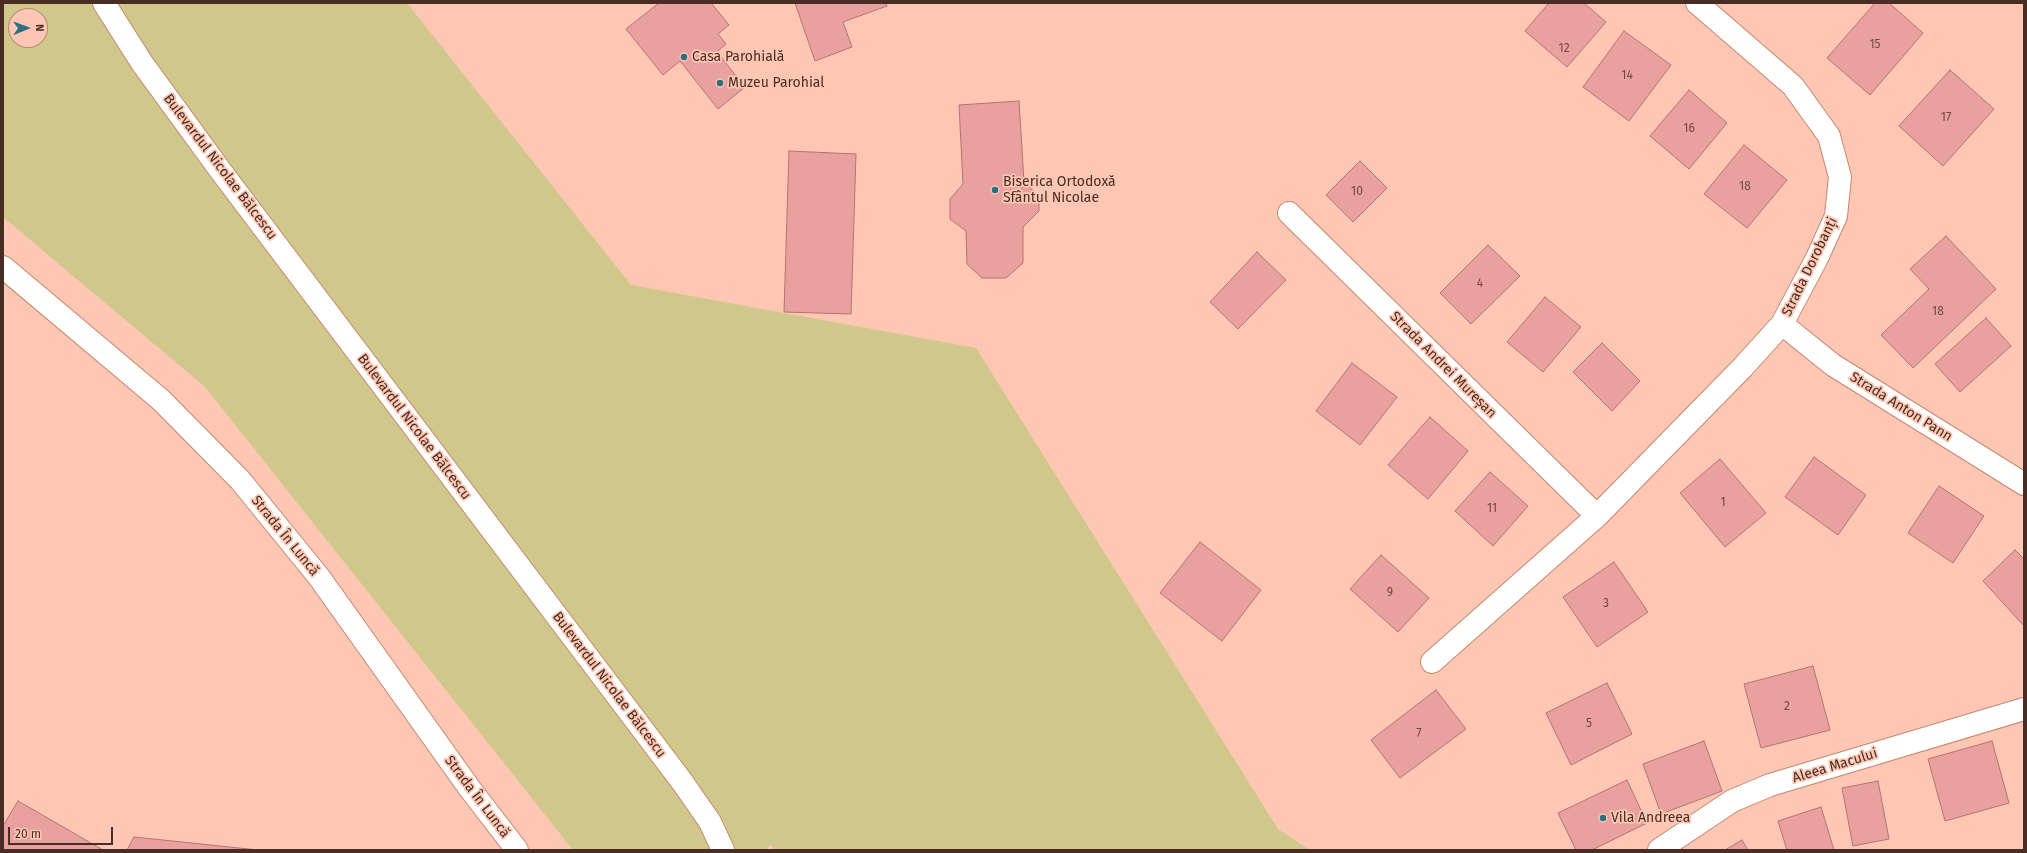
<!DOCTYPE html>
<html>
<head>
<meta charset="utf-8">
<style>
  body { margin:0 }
  #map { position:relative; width:2027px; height:853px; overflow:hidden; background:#fec7b3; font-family:"Fira Sans",sans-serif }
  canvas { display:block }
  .frame { position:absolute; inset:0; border:4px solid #472d23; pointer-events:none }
  .north { position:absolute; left:8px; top:8px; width:40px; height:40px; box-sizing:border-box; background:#fec7b3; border:1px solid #b58979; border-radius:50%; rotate:89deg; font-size:11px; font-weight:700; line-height:16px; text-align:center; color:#472d23 }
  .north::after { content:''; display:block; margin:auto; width:14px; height:18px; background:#2d6e81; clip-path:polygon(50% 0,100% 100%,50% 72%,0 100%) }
  .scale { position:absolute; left:8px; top:827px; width:105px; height:18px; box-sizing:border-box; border:2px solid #472d23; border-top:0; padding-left:5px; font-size:12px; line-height:14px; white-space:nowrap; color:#472d23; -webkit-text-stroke:3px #fec7b3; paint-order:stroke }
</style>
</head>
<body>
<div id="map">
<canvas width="2027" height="853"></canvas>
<div class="frame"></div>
<div class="north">N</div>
<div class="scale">20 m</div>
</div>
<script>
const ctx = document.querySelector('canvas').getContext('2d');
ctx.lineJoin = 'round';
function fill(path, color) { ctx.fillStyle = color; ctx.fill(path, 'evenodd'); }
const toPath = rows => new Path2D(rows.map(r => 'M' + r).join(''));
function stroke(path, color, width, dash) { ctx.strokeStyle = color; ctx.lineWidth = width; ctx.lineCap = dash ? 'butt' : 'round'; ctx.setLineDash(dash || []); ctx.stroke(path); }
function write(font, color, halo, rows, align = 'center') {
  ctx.font = font + ' "Fira Sans",sans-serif'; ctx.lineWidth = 3.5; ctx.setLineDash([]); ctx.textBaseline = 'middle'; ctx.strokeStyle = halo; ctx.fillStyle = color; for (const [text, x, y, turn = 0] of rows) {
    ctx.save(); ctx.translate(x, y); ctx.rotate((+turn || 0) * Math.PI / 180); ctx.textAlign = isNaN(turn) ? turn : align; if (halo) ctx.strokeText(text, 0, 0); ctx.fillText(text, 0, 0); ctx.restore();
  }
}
fill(toPath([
  [3,3,407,3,631,285,976,348,1278,829,1310,850,775,850,771,845,765,850,573,850,205,387,3,217],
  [16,16,40,16,40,40,16,40]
]), '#d0c88a');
const building = toPath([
  [659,3,711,3,729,25,718,34,726,44,717,52,745,87,718,109,680,61,663,75,626,29,659,3],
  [795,3,886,3,887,6,843,22,852,47,815,61,795,3],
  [1549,3,1584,3,1606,22,1567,67,1525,31,1549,3],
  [1875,3,1889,3,1923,33,1870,95,1827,58,1875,3],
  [1624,31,1671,65,1629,121,1583,87,1624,31],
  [1950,70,1994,109,1943,166,1899,126,1950,70],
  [1689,90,1727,123,1689,169,1650,136,1689,90],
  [1019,101,1024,182,1039,196,1039,211,1023,227,1023,263,1006,278,982,278,967,264,966,231,950,219,950,199,963,184,959,105,1019,101],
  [1744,145,1787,180,1747,228,1704,194,1744,145],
  [789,151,856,154,851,314,784,312,789,151],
  [1360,161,1387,188,1353,222,1326,195,1360,161],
  [1946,236,1996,289,1913,368,1881,335,1929,289,1910,269,1946,236],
  [1488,245,1520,276,1471,324,1440,293,1488,245],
  [1257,252,1286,280,1238,329,1210,302,1257,252],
  [1545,297,1581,327,1543,372,1507,342,1545,297],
  [1986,318,2011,346,1960,392,1935,364,1986,318],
  [1602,343,1640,381,1612,411,1573,372,1602,343],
  [1352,363,1397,397,1360,445,1316,411,1352,363],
  [1430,417,1468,451,1428,499,1388,465,1430,417],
  [1814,457,1866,495,1838,535,1785,497,1814,457],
  [1720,459,1766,513,1725,547,1680,493,1720,459],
  [1490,472,1528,506,1493,546,1455,511,1490,472],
  [1939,486,1984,516,1953,563,1908,533,1939,486],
  [1200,542,1261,590,1222,641,1160,593,1200,542],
  [2015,550,2024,559,2024,626,1983,581,2015,550],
  [1381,555,1429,598,1398,632,1350,589,1381,555],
  [1614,562,1648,612,1597,647,1563,597,1614,562],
  [1813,666,1830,730,1761,748,1744,684,1813,666],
  [1607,683,1632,734,1571,765,1546,713,1607,683],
  [1436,690,1466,729,1400,778,1371,740,1436,690],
  [1704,741,1722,791,1661,814,1643,764,1704,741],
  [1992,741,2009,803,1945,821,1928,759,1992,741],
  [1627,780,1647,823,1592,850,1576,850,1558,813,1627,780],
  [1878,781,1889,839,1853,846,1842,788,1878,781],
  [18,801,103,850,3,850,3,826,18,801],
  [1821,807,1834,850,1787,850,1778,821,1821,807],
  [134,837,258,850,127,850,134,837],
  [1742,840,1748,850,1725,850,1742,840]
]);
fill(building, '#e9a19f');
stroke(building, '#b67271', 1);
const minor = toPath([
  [104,3,142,63,220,170,683,783,710,822,723,850],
  [1289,213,1597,516,1743,367,1782,324,1817,258,1836,216,1840,177,1829,136,1793,86,1697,3],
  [3,267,161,400,240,480,319,577,470,789,517,850],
  [1782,324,1833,365,2024,484],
  [1432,662,1597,516],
  [1659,850,1732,801,1770,785,2024,709]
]);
stroke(minor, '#c7876f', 24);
stroke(minor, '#fff', 22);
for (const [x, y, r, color] of [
  [684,57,4,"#2d6e81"],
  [720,83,4,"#2d6e81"],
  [995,190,4,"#2d6e81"],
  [1603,818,4,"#2d6e81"]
]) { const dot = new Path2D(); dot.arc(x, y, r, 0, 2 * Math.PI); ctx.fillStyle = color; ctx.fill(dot); stroke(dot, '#fec7b3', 1.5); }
write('12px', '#704a42', null, [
  ["15",1875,45],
  ["12",1564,49],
  ["14",1627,76],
  ["17",1946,118],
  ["16",1689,129],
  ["18",1745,187],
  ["10",1357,192],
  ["4",1480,284],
  ["18",1938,312],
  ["1",1723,503],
  ["11",1492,509],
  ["9",1390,593],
  ["3",1606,604],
  ["2",1787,707],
  ["5",1589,724],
  ["7",1419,734]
]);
write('14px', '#472d23', '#fec7b3', [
  ["Casa Parohială",692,57],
  ["Muzeu Parohial",728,83],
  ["Biserica Ortodoxă",1003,182],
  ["Sfântul Nicolae",1003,198],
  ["Vila Andreea",1611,818]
], 'left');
write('14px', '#472d23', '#fec7b3', [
  ["Bulevardul Nicolae Bălcescu",220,167,53],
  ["Strada Dorobanți",1810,267,-64],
  ["Strada Andrei Mureșan",1443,365,45],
  ["Strada Anton Pann",1901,407,32],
  ["Bulevardul Nicolae Bălcescu",414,427,53],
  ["Strada În Luncă",285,536,51],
  ["Bulevardul Nicolae Bălcescu",609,685,53],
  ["Aleea Macului",1835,766,-17],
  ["Strada În Luncă",477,797,53]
]);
</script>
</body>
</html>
